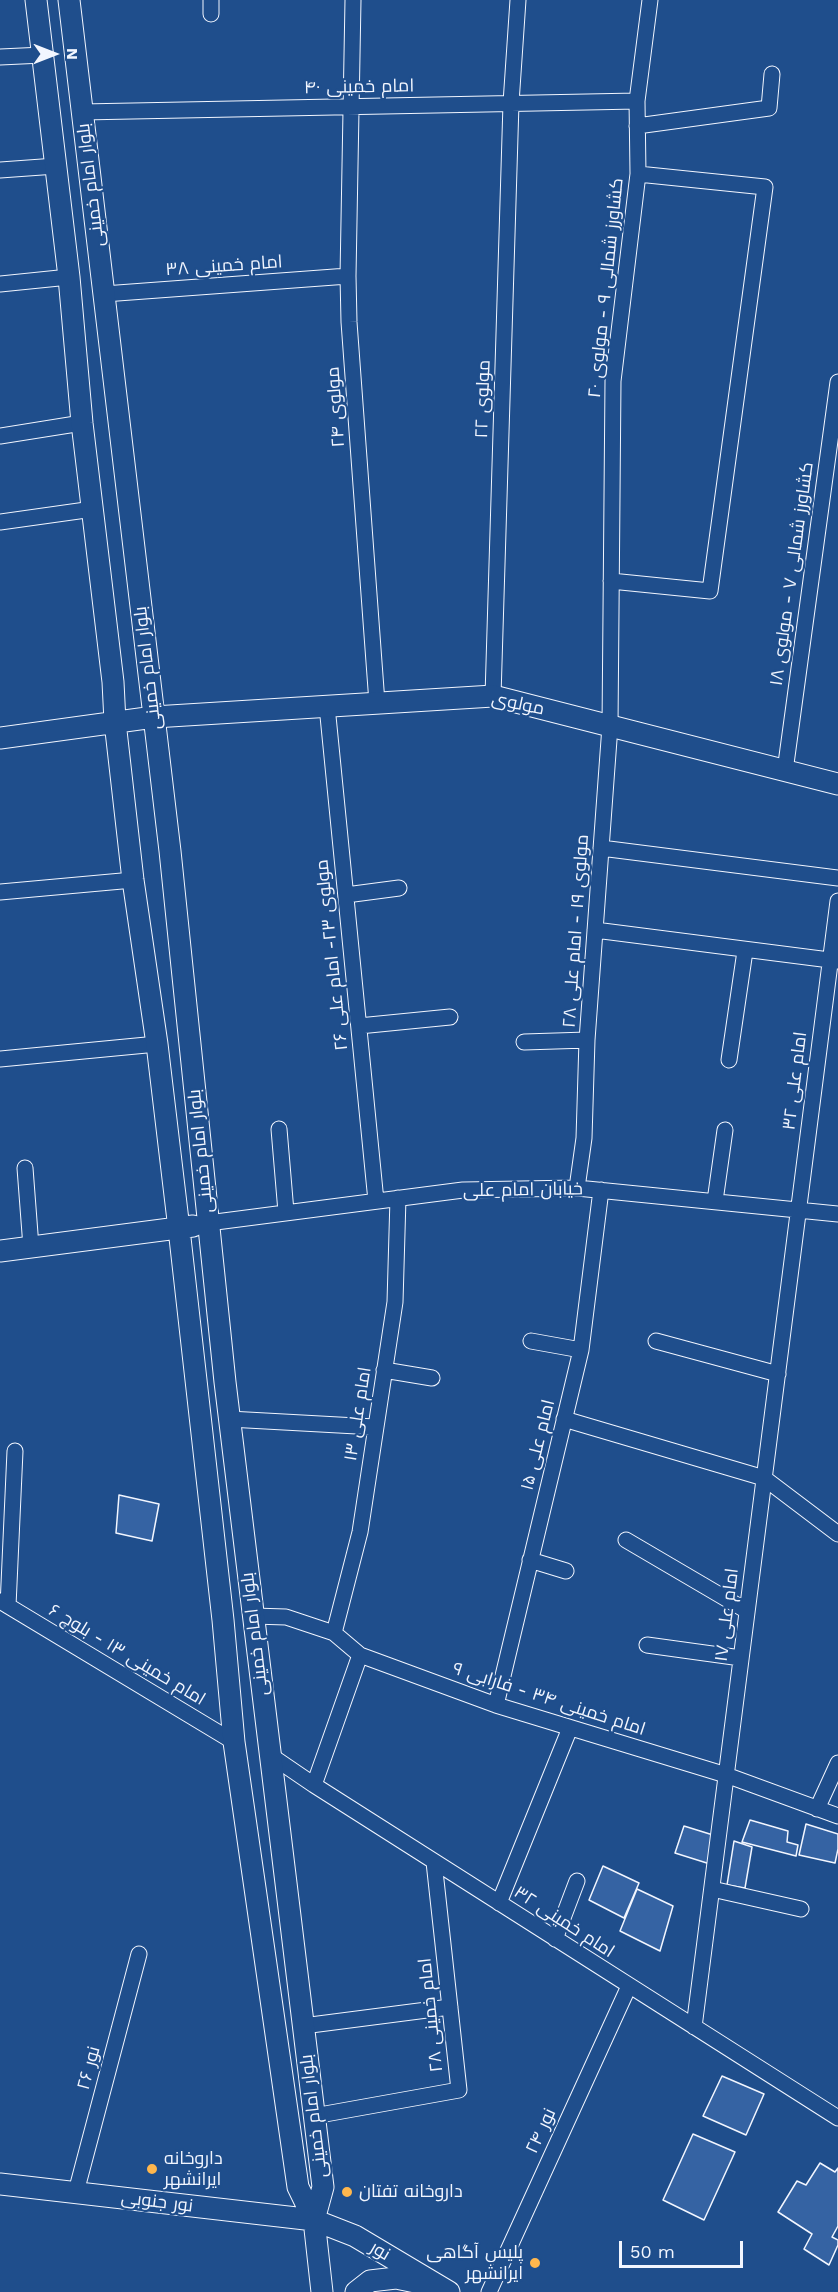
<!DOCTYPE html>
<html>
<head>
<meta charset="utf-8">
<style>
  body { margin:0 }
  #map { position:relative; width:838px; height:2292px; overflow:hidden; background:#1f4e8c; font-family:"Work Sans",sans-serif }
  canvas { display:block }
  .north { position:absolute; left:24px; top:24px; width:60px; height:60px; -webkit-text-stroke:4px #1f4e8c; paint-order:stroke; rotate:90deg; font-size:16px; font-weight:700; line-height:24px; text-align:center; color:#f2f6ff }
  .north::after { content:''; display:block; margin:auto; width:21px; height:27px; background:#f2f6ff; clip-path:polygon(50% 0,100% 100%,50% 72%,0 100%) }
  .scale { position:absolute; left:619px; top:2241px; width:124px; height:27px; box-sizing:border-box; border:3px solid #f2f6ff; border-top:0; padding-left:8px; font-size:18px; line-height:21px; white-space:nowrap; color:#f2f6ff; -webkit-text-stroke:4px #1f4e8c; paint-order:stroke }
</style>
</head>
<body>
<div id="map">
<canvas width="838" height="2292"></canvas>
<div class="north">N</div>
<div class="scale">50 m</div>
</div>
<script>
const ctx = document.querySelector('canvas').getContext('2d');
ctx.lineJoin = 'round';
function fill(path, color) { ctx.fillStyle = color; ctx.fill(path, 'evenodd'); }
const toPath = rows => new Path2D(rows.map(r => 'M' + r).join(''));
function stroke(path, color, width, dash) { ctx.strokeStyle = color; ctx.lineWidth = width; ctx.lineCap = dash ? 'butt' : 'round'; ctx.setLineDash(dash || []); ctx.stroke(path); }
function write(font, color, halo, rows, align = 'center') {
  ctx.font = font + ' "Work Sans",Cairo,sans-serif'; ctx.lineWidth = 4.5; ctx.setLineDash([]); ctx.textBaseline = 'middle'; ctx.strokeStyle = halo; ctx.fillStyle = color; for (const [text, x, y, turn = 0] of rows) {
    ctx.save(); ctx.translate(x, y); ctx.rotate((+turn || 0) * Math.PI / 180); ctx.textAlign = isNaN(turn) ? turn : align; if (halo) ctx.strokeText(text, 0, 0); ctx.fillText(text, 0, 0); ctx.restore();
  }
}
const building = toPath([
  [119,1495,159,1504,152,1541,116,1533,119,1495],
  [750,1820,788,1831,787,1842,798,1845,796,1856,742,1842,750,1820],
  [806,1824,838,1834,838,1849,835,1863,799,1855,806,1824],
  [684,1826,713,1835,710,1864,675,1853,684,1826],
  [734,1841,752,1847,745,1888,727,1885,734,1841],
  [603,1866,639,1883,624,1918,589,1900,603,1866],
  [637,1889,673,1906,660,1951,620,1931,637,1889],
  [722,2076,764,2094,746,2135,703,2116,722,2076],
  [693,2134,735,2152,704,2220,663,2200,693,2134],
  [820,2163,835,2172,838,2168,838,2226,832,2237,838,2240,838,2245,829,2265,804,2249,812,2234,778,2212,797,2181,806,2185,820,2163]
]);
fill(building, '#3563a3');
stroke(building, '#f2f6ff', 1.5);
const street = toPath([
  [211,0,211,14],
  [353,0,348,276,349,322,377,703],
  [0,57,43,55],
  [82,112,637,101],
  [637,126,769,108,772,74],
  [0,170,56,166],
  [0,284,69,277],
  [104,294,348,276],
  [0,436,82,423],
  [0,522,93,509],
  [611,581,710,591,765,187,638,174],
  [493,696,511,103,518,0],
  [327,706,376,1201],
  [785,771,838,382],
  [601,848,838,878],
  [0,892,133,880],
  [346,895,399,888],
  [595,930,838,961],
  [359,1026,450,1017],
  [524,1042,587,1040],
  [0,1059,157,1044],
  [729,1060,745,951],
  [279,1129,286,1212],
  [25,1168,31,1247],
  [577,1188,584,1138,587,1040,610,726,613,381,638,174,637,101,650,0],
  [715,1201,725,1130],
  [208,1223,463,1190,577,1188,838,1214],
  [531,1341,581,1350],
  [656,1341,778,1374],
  [384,1370,432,1378],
  [229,1419,375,1427],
  [564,1419,764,1478,838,1534],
  [626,1540,747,1611],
  [530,1560,566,1571],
  [0,1601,234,1742],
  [8,1606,15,1451],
  [253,1616,286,1617,334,1633,360,1655,496,1705,726,1775,838,1816],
  [334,1633,360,1532,395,1302,398,1198],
  [647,1645,741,1658],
  [496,1705,581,1350,601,1190],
  [270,1755,314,1785,838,2118],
  [314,1785,360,1655],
  [817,1809,838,1763],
  [712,1889,801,1909],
  [499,1903,570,1728],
  [555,1939,577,1881],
  [303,2026,450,2007],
  [694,2027,838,901],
  [314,2116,459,2090,434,1862],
  [76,2192,139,1954],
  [489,2292,629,1986]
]);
const secondary = toPath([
  [36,0,69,277,82,423,113,682,115,722,133,880,157,1044,179,1229,223,1620,234,1742,298,2187,314,2220,322,2292],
  [69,0,170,851,225,1382,323,2187,314,2220],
  [0,738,154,717,493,696,838,784],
  [0,1251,193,1226],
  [0,2184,314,2220,355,2236,449,2292],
  [356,2292,370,2281,396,2278,425,2284]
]);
stroke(street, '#f2f6ff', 17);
stroke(secondary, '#f2f6ff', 23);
stroke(street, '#1f4e8c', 15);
stroke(secondary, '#1f4e8c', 21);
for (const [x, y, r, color] of [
  [152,2169,6,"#ffb74d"],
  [347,2192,6,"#ffb74d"],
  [535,2263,6,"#ffb74d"]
]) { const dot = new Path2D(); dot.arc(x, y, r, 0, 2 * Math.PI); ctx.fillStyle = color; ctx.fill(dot); stroke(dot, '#1f4e8c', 2); }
write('18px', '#f2f6ff', '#1f4e8c', [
  ["امام خمینی ۴۰",359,87,-1],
  ["بلوار امام خمینی",91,185,-97],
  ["امام خمینی ۳۸",224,266,-4],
  ["کشاورز شمالی ۹ - مولوی ۲۰",606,288,-84],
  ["مولوی ۲۲",483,399,-88],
  ["مولوی ۲۴",336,407,-94],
  ["کشاورز شمالی ۷ - مولوی ۱۸",792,574,-82],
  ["بلوار امام خمینی",148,668,-97],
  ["مولوی",518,704,12],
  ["مولوی ۱۹ - امام علی ۲۸",576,931,-86],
  ["مولوی ۲۳- امام علی ۲۶",332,955,-96],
  ["امام علی ۳۲",795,1081,-83],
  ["بلوار امام خمینی",201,1151,-96],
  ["خیابان امام علی",523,1190,-1],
  ["امام علی ۱۳",358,1414,-81],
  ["امام علی ۱۵",538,1445,-76],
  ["امام علی ۱۷",727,1615,-83],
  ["بلوار امام خمینی",255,1634,-97],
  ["امام خمینی ۱۳ - بلوچ ۶",127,1655,31],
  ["امام خمینی ۳۴ - فارابی ۹",549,1699,18],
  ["امام خمینی ۳۲",564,1922,33],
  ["امام خمینی ۲۸",431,2015,-96],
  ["نور ۲۶",89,2068,-75],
  ["بلوار امام خمینی",314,2116,-97],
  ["نور ۲۴",541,2131,-65],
  ["نور جنوبی",157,2202,7],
  ["نور",380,2251,30]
]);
write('18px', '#f2f6ff', '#1f4e8c', [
  ["داروخانه",164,2159],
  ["ایرانشهر",164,2180],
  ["داروخانه تفتان",359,2192],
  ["پلیس آگاهی",523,2253,"right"],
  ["ایرانشهر",523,2274,"right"]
], 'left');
</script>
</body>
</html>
